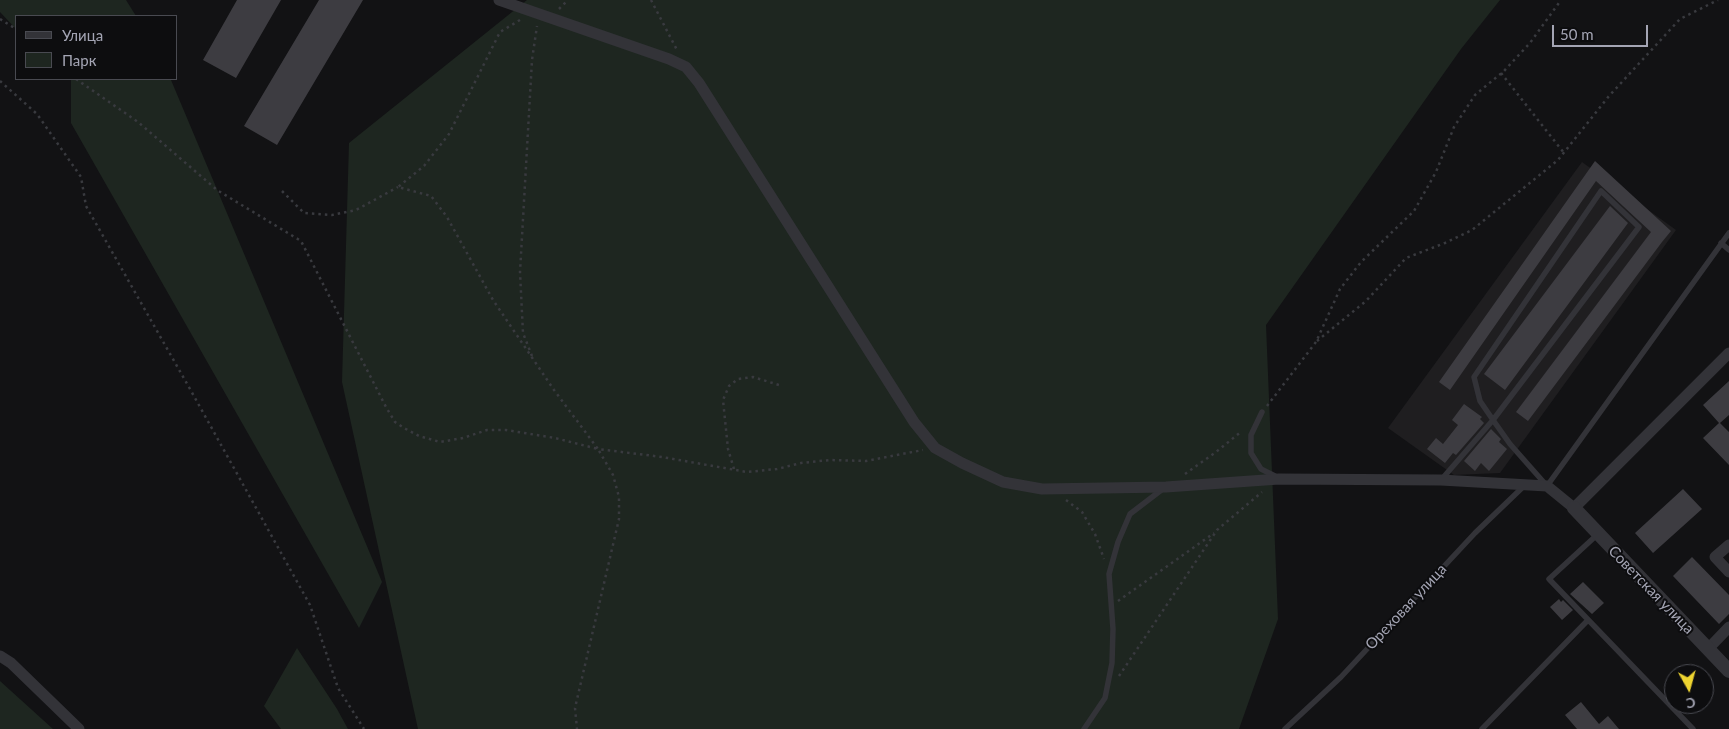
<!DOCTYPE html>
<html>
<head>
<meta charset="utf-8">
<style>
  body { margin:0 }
  #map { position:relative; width:1729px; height:729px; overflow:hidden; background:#121214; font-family:Lato,sans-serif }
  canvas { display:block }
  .legend { position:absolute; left:15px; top:15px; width:162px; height:65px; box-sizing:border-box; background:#0d0d0f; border:1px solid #494a51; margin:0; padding:6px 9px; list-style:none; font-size:15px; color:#a4a5b4 }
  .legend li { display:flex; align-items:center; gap:10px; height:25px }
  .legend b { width:25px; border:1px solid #494a51 }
  .north { position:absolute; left:1664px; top:664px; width:50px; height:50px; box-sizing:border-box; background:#0d0d0f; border:1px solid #494a51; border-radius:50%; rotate:173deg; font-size:14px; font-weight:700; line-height:20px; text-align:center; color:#a4a5b4 }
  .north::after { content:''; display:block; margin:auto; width:18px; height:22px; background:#edd330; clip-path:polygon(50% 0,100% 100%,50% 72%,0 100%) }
  .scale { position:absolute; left:1552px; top:25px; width:96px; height:22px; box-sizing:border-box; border:2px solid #a4a5b4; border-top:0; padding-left:6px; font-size:15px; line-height:18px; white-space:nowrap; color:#a4a5b4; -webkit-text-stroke:4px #0d0d0f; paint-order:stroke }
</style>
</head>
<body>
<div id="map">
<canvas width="1729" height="729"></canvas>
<ul class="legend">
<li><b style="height:6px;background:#333338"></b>Улица</li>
<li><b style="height:14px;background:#1e2620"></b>Парк</li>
</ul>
<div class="north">С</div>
<div class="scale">50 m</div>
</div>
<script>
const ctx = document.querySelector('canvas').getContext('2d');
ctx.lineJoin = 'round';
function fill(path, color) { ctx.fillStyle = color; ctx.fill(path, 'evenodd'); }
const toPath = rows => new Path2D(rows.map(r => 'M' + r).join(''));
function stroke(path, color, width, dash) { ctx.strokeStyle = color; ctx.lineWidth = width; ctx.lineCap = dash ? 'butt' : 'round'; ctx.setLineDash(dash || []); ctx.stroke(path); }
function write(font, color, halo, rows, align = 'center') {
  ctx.font = font + ' Lato,sans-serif'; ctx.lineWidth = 4; ctx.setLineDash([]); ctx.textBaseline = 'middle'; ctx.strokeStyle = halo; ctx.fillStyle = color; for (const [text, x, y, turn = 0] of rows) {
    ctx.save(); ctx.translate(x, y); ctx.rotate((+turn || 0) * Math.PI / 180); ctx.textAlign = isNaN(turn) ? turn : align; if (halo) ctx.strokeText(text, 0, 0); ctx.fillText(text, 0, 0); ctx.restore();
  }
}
fill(toPath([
  [1582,162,1676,230,1500,473,1454,475,1388,428]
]), '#1f1e20');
fill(toPath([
  [0,0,126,0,136,16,16,16,16,29,0,12],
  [527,0,1500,0,1461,49,1266,325,1278,619,1239,729,418,729,342,382,349,143],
  [71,79,170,79,171,80,382,582,359,628,71,123],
  [297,648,337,709,348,729,281,729,264,706],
  [0,681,53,729,0,729]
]), '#1e2620');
fill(toPath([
  [237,0,281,0,236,78,203,60],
  [319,0,363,0,277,145,244,126],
  [1595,161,1671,231,1662,242,1528,421,1516,412,1651,232,1596,181,1450,390,1439,382],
  [1610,206,1628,223,1505,390,1484,374],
  [1729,381,1729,415,1720,423,1729,432,1729,465,1703,438,1719,423,1703,405],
  [1464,404,1482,417,1480,419,1484,423,1456,455,1453,453,1445,463,1427,449,1436,438,1443,444,1458,425,1452,420],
  [1491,429,1501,439,1499,442,1507,449,1489,471,1481,463,1475,471,1464,461],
  [1683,489,1702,509,1653,553,1635,533],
  [1692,557,1729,595,1729,614,1719,624,1673,576],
  [1583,582,1604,603,1592,614,1570,594],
  [1559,599,1561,602,1563,600,1573,610,1562,620,1550,607],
  [1581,702,1599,724,1608,716,1619,729,1577,729,1565,715]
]), '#3d3c41');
stroke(toPath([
  [651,0,677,50],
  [559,9,568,0],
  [0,19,16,29],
  [520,20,500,32,449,134,424,166,398,187,431,196,447,217,493,300,554,390,598,449,662,457,747,472,777,469,801,463,830,460,866,461,923,450],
  [1501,73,1564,153],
  [76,79,138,122,217,190,301,241,386,407,395,422,404,428,419,436,440,442,463,438,487,430,506,430,555,438,598,449,613,475,619,497,619,519,575,708,577,729],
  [0,81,37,114,81,177,86,206,190,389,310,605,338,688,364,729],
  [282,191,304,213,332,215,356,210,398,187],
  [1317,341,1366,301,1406,258,1445,243,1472,230,1558,160,1609,96,1680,19,1718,0],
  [532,356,523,333,520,272,532,60,537,26],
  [1267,406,1316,342,1340,289,1361,262,1414,211,1436,172,1454,127,1475,95,1504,71,1530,43,1561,0],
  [734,469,728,449,723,400,729,386,738,379,753,377,779,385],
  [1185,474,1216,452,1242,431],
  [1066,500,1082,512,1095,534,1104,559],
  [1118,601,1214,533],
  [1119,676,1217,530,1262,492]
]), '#393a3f', 2.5, [2.5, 4]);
stroke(toPath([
  [1721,243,1729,250],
  [1262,412,1251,435,1251,453,1261,469,1275,476],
  [1441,480,1493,420,1639,227,1601,191,1474,377,1480,401,1493,420,1510,444,1547,486,1729,233],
  [1598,534,1549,579,1693,729],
  [1084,729,1105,698,1112,663,1113,629,1109,574,1118,542,1130,514,1164,488],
  [1285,729,1341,677,1475,533,1524,486],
  [1482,729,1588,620]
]), '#333338', 5.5);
stroke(toPath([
  [499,0,669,59,686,67,699,83,914,422,935,448,962,463,1003,482,1042,489,1166,487,1279,479,1441,480,1547,486,1574,508,1729,353],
  [1729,545,1715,557,1729,572],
  [1708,649,1729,627],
  [0,656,11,663,79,729]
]), '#333338', 11);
stroke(toPath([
  [1574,508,1729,671]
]), '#333338', 14);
write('15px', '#a4a5b4', '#0d0d0f', [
  ["Советская улица",1651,590,46],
  ["Ореховая улица",1406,607,-47]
]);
</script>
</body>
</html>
